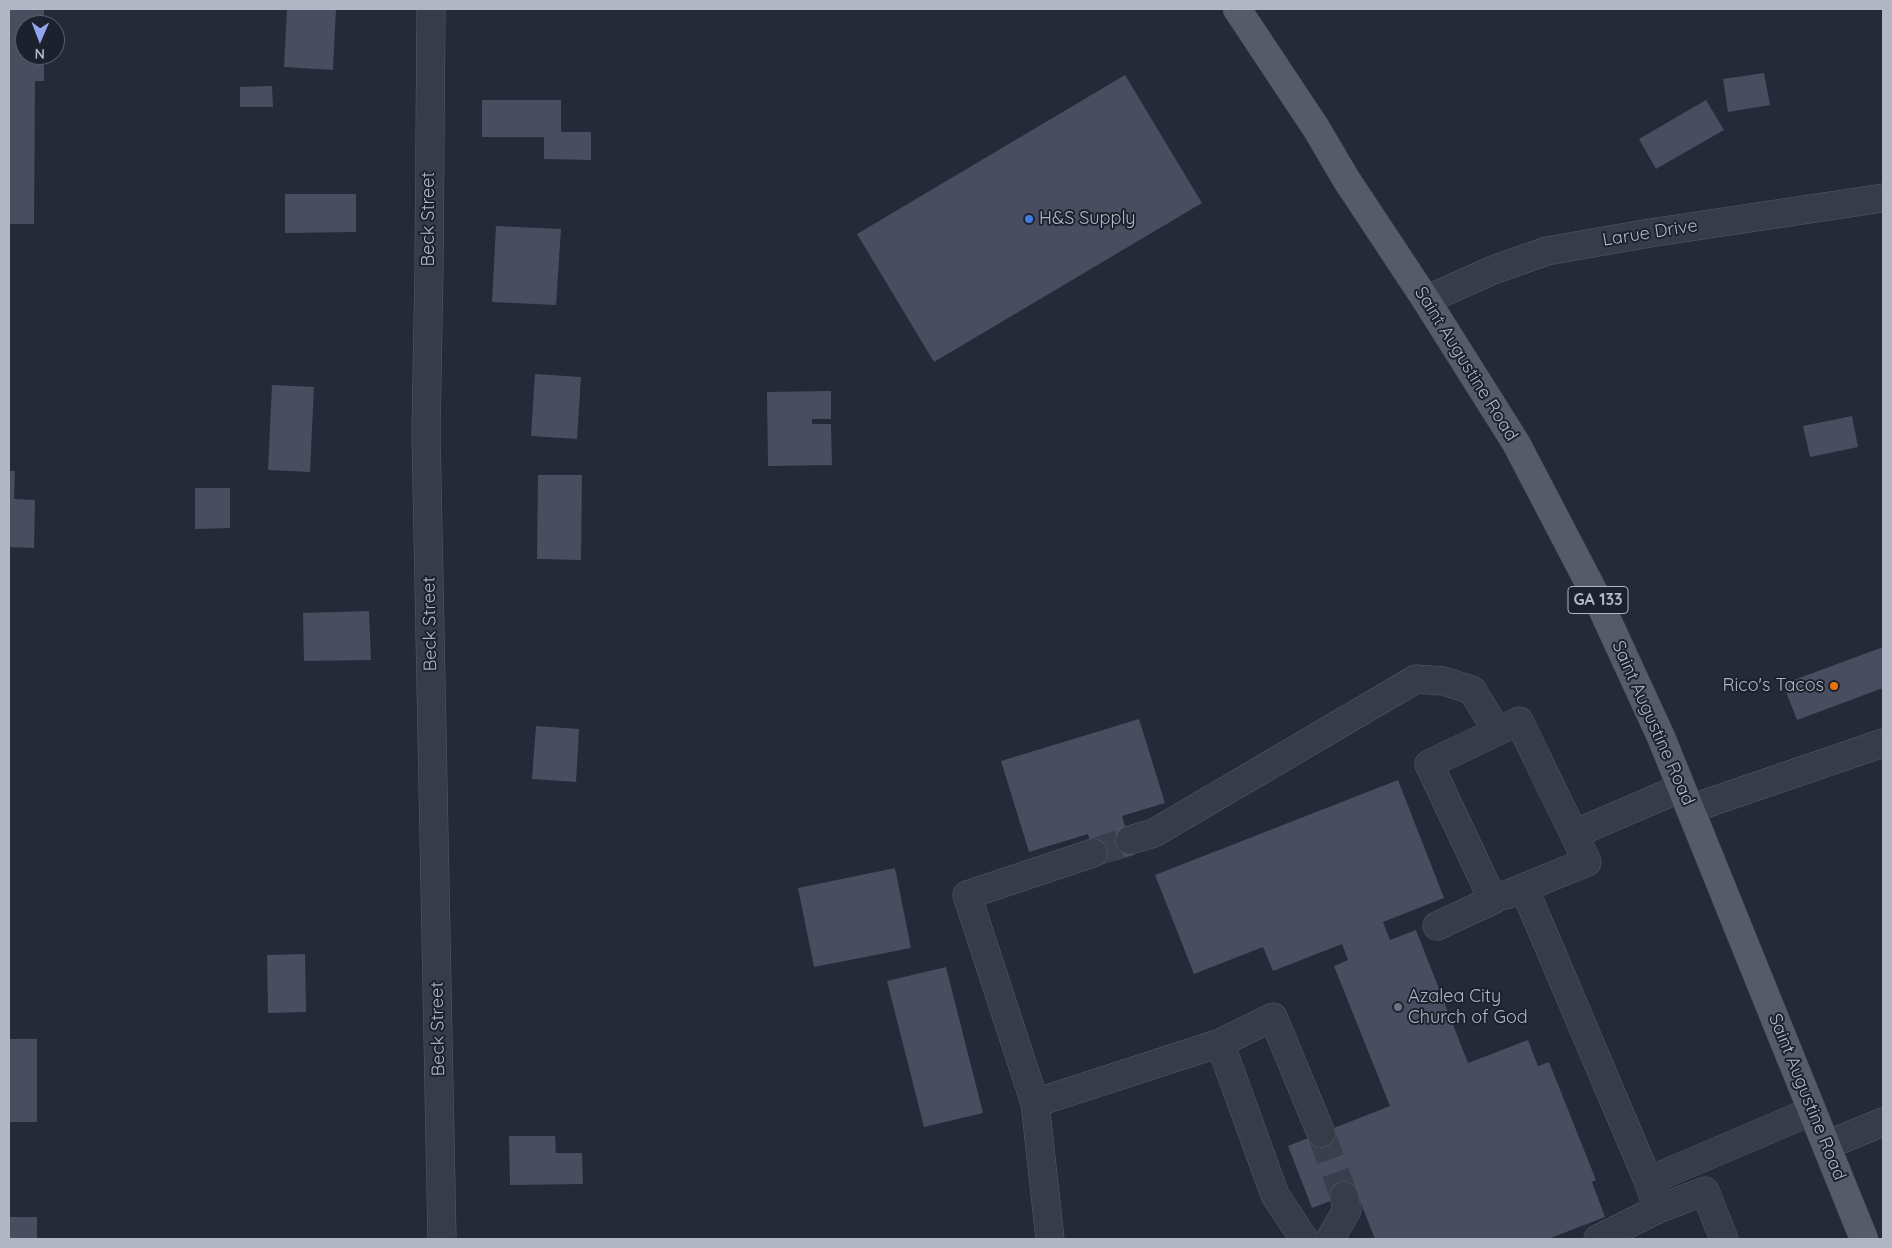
<!DOCTYPE html>
<html>
<head>
<meta charset="utf-8">
<style>
  body { margin:0 }
  #map { position:relative; width:1892px; height:1248px; overflow:hidden; background:#252a39; font-family:Quicksand,sans-serif }
  canvas { display:block }
  .frame { position:absolute; inset:0; border:10px solid #b3b7c5; pointer-events:none }
  .north { position:absolute; left:15px; top:15px; width:50px; height:50px; box-sizing:border-box; background:#1d212e; border:1px solid #595d6a; border-radius:50%; rotate:181deg; font-size:14px; font-weight:700; line-height:20px; text-align:center; color:#b3b7c5 }
  .north::after { content:''; display:block; margin:auto; width:18px; height:22px; background:#91a4ed; clip-path:polygon(50% 0,100% 100%,50% 72%,0 100%) }
</style>
</head>
<body>
<div id="map">
<canvas width="1892" height="1248"></canvas>
<div class="frame"></div>
<div class="north">N</div>
</div>
<script>
const ctx = document.querySelector('canvas').getContext('2d');
ctx.lineJoin = 'round';
function fill(path, color) { ctx.fillStyle = color; ctx.fill(path, 'evenodd'); }
const toPath = rows => new Path2D(rows.map(r => 'M' + r).join(''));
function stroke(path, color, width, dash) { ctx.strokeStyle = color; ctx.lineWidth = width; ctx.lineCap = dash ? 'butt' : 'round'; ctx.setLineDash(dash || []); ctx.stroke(path); }
function write(font, color, halo, rows, align = 'center') {
  ctx.font = font + ' Quicksand,sans-serif'; ctx.lineWidth = 4; ctx.setLineDash([]); ctx.textBaseline = 'middle'; ctx.strokeStyle = halo; ctx.fillStyle = color; for (const [text, x, y, turn = 0] of rows) {
    ctx.save(); ctx.translate(x, y); ctx.rotate((+turn || 0) * Math.PI / 180); ctx.textAlign = isNaN(turn) ? turn : align; if (halo) ctx.strokeText(text, 0, 0); ctx.fillText(text, 0, 0); ctx.restore();
  }
}
fill(toPath([
  [9,9,44,9,44,25,25,25,25,55,44,55,44,81,35,81,34,224,9,224],
  [305,9,336,9,333,70,284,67,287,10,305,10],
  [1764,73,1770,105,1728,112,1723,79],
  [1125,75,1202,203,934,362,857,234],
  [272,86,273,107,240,107,240,87],
  [482,100,561,100,561,132,591,132,591,160,544,159,544,137,482,137],
  [1706,100,1724,130,1656,169,1639,139],
  [285,194,356,194,356,232,285,233],
  [496,226,561,229,556,305,492,302],
  [535,374,581,377,577,439,531,436],
  [272,385,314,387,310,472,268,470],
  [831,391,831,419,812,419,812,424,831,424,832,465,768,466,767,392],
  [1852,416,1858,447,1810,457,1803,426],
  [9,471,15,471,14,499,35,500,34,548,9,547],
  [538,475,582,475,581,560,537,559],
  [195,488,230,488,230,528,195,529],
  [369,611,371,660,304,661,303,613],
  [1883,647,1883,688,1797,720,1783,684],
  [1139,719,1165,803,1122,816,1134,855,1097,866,1088,834,1029,852,1001,761],
  [536,726,579,729,576,782,532,779],
  [1398,780,1444,898,1383,922,1390,940,1416,930,1468,1063,1528,1040,1538,1066,1549,1062,1596,1180,1592,1182,1605,1217,1548,1239,1375,1239,1356,1191,1312,1208,1288,1146,1390,1106,1334,966,1348,960,1342,944,1273,971,1263,947,1194,974,1155,875],
  [895,868,911,948,814,967,798,888],
  [305,954,306,1012,268,1013,267,955],
  [946,967,983,1113,924,1127,887,981],
  [9,1039,37,1039,37,1122,9,1122],
  [509,1136,555,1136,556,1153,582,1153,583,1184,510,1185],
  [9,1217,37,1217,37,1239,9,1239]
]), '#494d5f');
stroke(toPath([
  [1093,853,1130,840],
  [1321,1133,1344,1196]
]), '#3a3f4e', 28, [28, 14]);
const minor = toPath([
  [431,9,429,269,426,431,442,1239],
  [1426,300,1493,270,1547,251,1650,233,1883,198],
  [1690,809,1883,743],
  [1130,840,1154,833,1416,679,1443,681,1472,690,1497,731],
  [1524,888,1647,1178,1658,1209,1598,1239],
  [1506,895,1587,862,1574,834],
  [1437,926,1493,900,1429,764,1519,721,1574,834,1681,788],
  [1220,1043,1273,1017,1321,1133],
  [1035,1103,1220,1043,1275,1195,1304,1239],
  [1827,1145,1883,1122],
  [1648,1181,1812,1111],
  [1658,1209,1705,1191,1724,1239],
  [1050,1239,1035,1103,967,895,1093,853],
  [1330,1239,1347,1210,1344,1196]
]);
const major = toPath([
  [1237,9,1316,128,1346,179,1426,300,1516,443,1599,602,1661,737,1864,1239]
]);
stroke(minor, '#565a67', 29);
stroke(major, '#414552', 29);
stroke(minor, '#383c49', 28);
stroke(major, '#565b69', 28);
for (const [x, y, r, color] of [
  [1029,219,5,"#3f7fe0"],
  [1834,686,5,"#e8710a"],
  [1398,1007,5,"#6b7280"]
]) { const dot = new Path2D(); dot.arc(x, y, r, 0, 2 * Math.PI); ctx.fillStyle = color; ctx.fill(dot); stroke(dot, '#1d212e', 2); }
for (const [x, y, w] of [
  [1598,600,60]
]) { const box = new Path2D(); box.roundRect(x - w / 2, y - 13.5, w, 27, 4); ctx.fillStyle = '#1d212e'; ctx.fill(box); stroke(box, '#b3b7c5', 1); }
write('bold 16px', '#b3b7c5', null, [
  ["GA 133",1598,600]
]);
write('18px', '#b3b7c5', '#1d212e', [
  ["Beck Street",429,219,-90],
  ["Larue Drive",1650,233,-9],
  ["Saint Augustine Road",1466,364,58],
  ["Beck Street",430,624,-91],
  ["Saint Augustine Road",1653,723,66],
  ["Beck Street",438,1029,-91],
  ["Saint Augustine Road",1807,1097,68]
]);
write('18px', '#b3b7c5', '#1d212e', [
  ["H&S Supply",1039,219],
  ["Rico's Tacos",1824,686,"right"],
  ["Azalea City",1408,997],
  ["Church of God",1408,1018]
], 'left');
</script>
</body>
</html>
